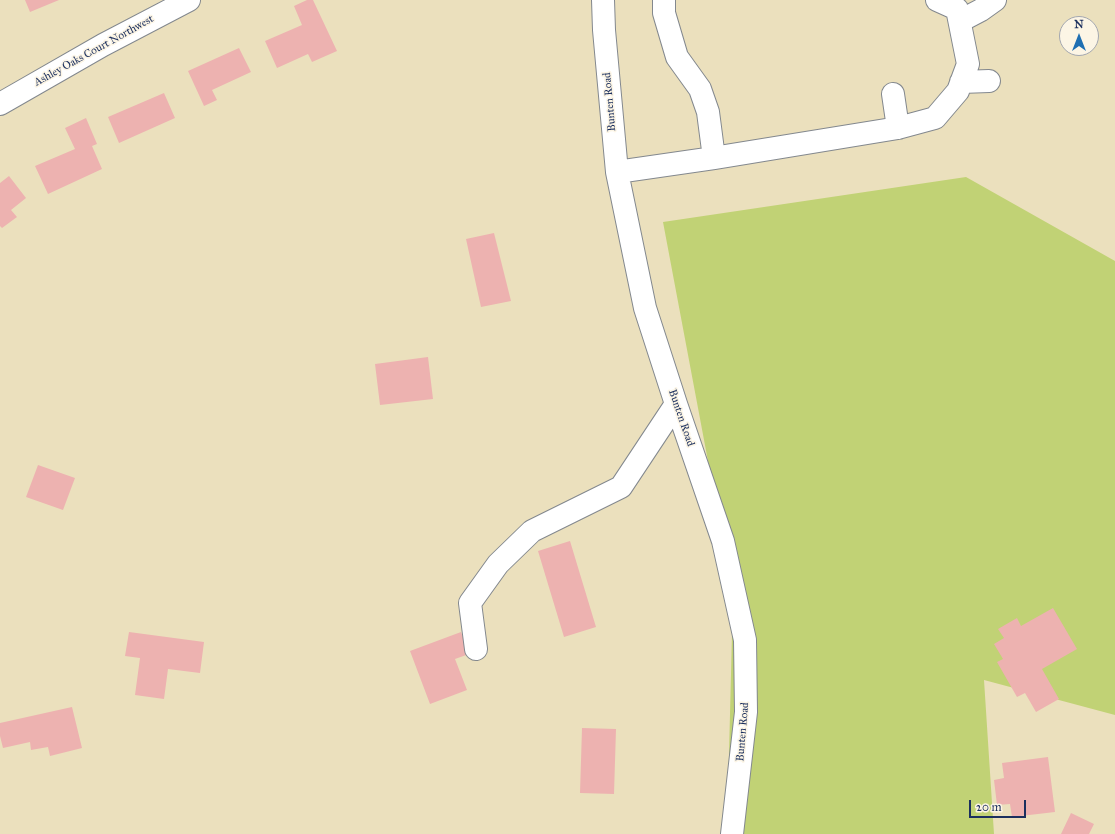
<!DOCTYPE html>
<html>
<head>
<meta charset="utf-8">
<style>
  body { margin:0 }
  #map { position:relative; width:1115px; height:834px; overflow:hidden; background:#ebe0bd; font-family:"IM FELL Great Primer",serif }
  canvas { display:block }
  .north { position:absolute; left:1059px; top:16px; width:40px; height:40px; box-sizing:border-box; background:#fcf5e5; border:1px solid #a2a6af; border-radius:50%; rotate:0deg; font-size:11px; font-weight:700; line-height:16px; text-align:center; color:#1b2f5e }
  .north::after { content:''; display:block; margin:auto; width:14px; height:18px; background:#1f6fb2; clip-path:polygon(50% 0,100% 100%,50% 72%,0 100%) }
  .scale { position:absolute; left:969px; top:800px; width:57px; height:18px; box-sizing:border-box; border:2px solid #1b2f5e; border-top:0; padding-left:5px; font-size:12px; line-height:14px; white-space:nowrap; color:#1b2f5e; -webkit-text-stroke:3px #fcf5e5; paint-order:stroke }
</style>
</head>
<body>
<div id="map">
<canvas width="1115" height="834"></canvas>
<div class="north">N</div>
<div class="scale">20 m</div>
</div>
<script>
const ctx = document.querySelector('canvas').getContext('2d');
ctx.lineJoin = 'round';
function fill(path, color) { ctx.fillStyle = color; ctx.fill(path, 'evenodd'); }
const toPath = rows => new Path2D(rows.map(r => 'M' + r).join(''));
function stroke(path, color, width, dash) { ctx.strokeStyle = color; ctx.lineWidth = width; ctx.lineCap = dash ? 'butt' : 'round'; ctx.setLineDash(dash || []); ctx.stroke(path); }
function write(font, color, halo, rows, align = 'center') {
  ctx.font = font + ' "IM FELL Great Primer",serif'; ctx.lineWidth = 3; ctx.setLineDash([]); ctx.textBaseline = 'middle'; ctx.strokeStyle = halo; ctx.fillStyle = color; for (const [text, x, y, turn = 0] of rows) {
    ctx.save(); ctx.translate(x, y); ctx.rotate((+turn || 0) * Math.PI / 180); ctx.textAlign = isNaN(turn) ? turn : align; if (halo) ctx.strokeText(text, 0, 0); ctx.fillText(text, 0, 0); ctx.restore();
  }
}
fill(toPath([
  [966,177,1115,261,1115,715,984,680,994,834,727,834,733,594,663,222]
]), '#c1d275');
fill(toPath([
  [25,0,59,0,30,12],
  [307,0,313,0,337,51,312,62,308,54,277,68,265,41,302,25,294,6],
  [239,48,251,72,212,90,217,100,204,106,188,71],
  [164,93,175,118,119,143,108,117],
  [86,118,97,144,92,146,102,169,48,194,35,166,75,149,65,128],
  [9,176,26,198,11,210,17,217,2,228,0,226,0,183],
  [494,233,511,301,481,307,466,239],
  [428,357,433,399,380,405,375,364],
  [38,465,75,478,63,510,26,497],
  [570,541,596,627,564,637,538,551],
  [1053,608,1077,649,1042,669,1059,699,1036,712,1025,693,1017,697,997,662,1003,659,994,644,1004,638,998,629,1017,618,1021,626],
  [129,632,204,642,200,673,168,669,164,699,135,695,140,658,125,656],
  [461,632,469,654,455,659,467,690,430,704,410,651],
  [72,707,82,748,50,756,48,747,31,750,30,742,3,748,0,736,0,723],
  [582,728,616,729,614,794,580,793],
  [1048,757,1055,812,1012,817,1010,804,997,805,994,780,1004,778,1002,763],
  [1071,813,1094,824,1089,834,1061,834]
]), '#edb2b0');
const minor = toPath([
  [603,0,604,30,617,172,645,308,676,404,723,541,745,640,746,712,732,834],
  [664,0,664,13,677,57,700,89,708,112,714,158],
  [960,21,981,10,995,0],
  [961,82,989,81],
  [893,94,898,128],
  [0,104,103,45,189,0],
  [617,172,714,158,898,128,935,118,958,91,968,64,957,9,937,0],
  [476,649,470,603,498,564,532,531,621,487,676,404]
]);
stroke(minor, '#83888e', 24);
stroke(minor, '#fff', 22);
write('11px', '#1b2f5e', '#fcf5e5', [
  ["Ashley Oaks Court Northwest",94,51,-29],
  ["Bunten Road",610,102,-95],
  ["Bunten Road",681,418,71],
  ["Bunten Road",743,732,-85]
]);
</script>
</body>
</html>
